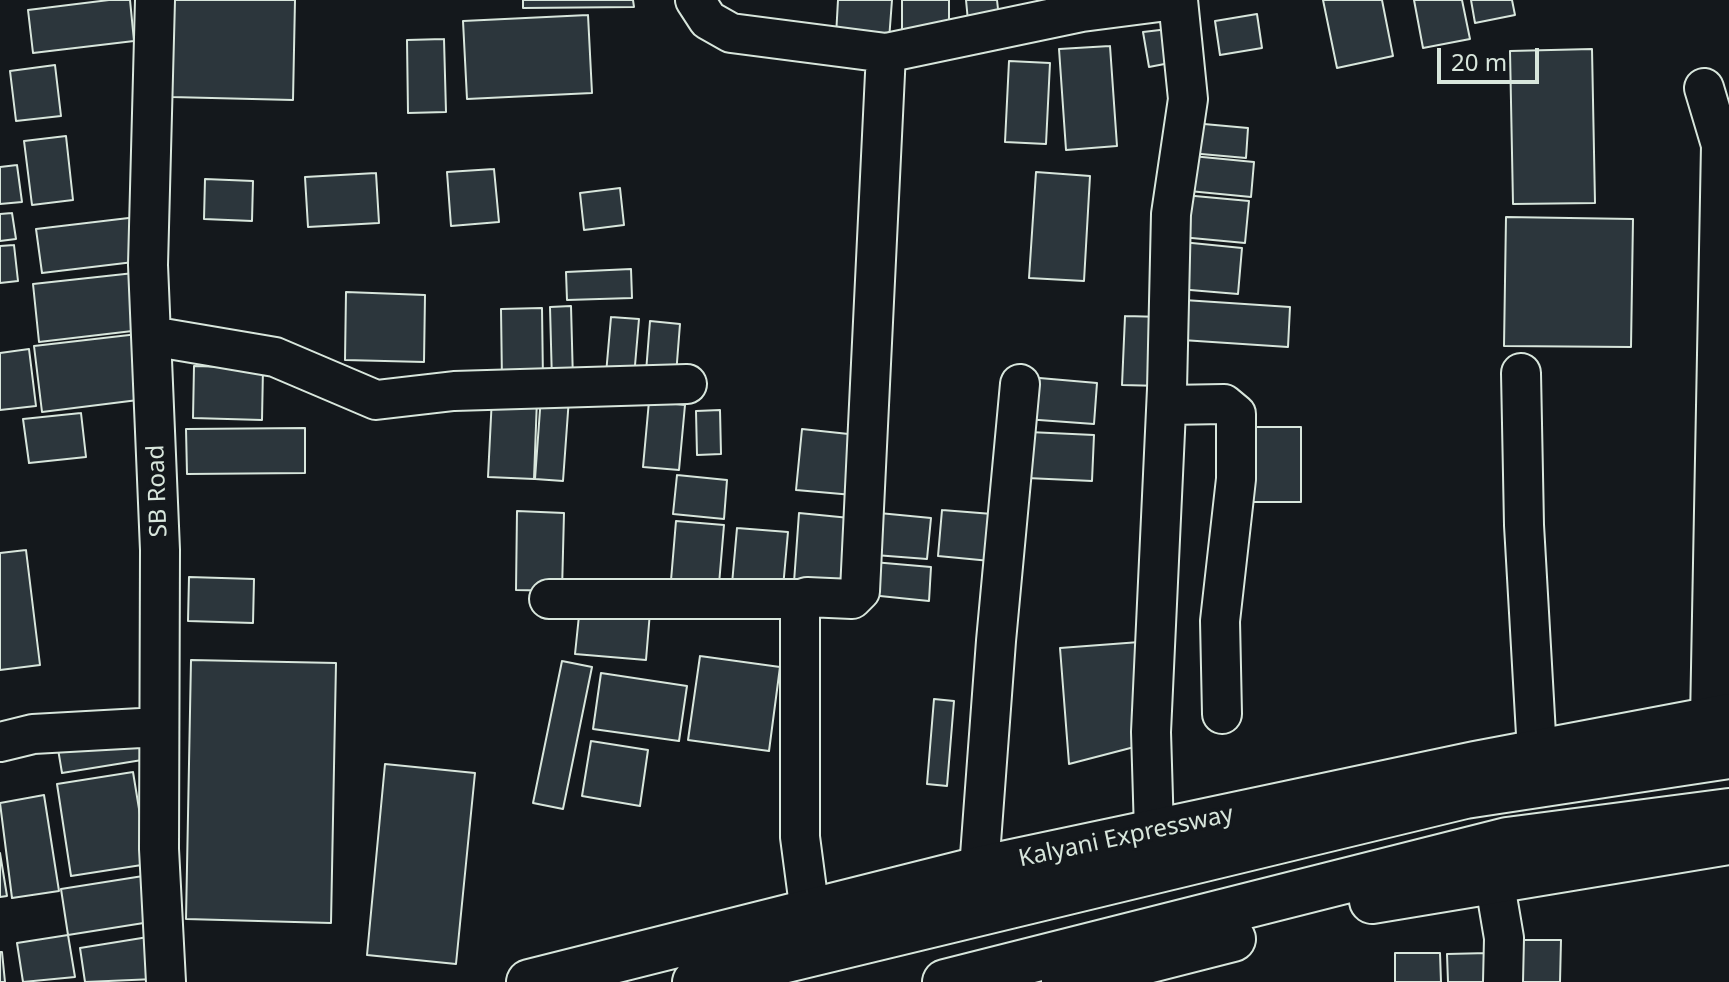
<!DOCTYPE html>
<html>
<head>
<meta charset="utf-8">
<style>
  body { margin:0 }
  #map { position:relative; width:1729px; height:982px; overflow:hidden; background:#14181c; font-family:"Noto Sans",sans-serif }
  canvas { display:block }
  .scale { position:absolute; left:1437px; top:48px; width:102px; height:36px; box-sizing:border-box; border:4px solid #d8e6dc; border-top:0; padding-left:10px; font-size:24px; line-height:28px; white-space:nowrap; color:#d8e6dc; -webkit-text-stroke:6px #14181c; paint-order:stroke }
</style>
</head>
<body>
<div id="map">
<canvas width="1729" height="982"></canvas>
<div class="scale">20 m</div>
</div>
<script>
const ctx = document.querySelector('canvas').getContext('2d');
ctx.lineJoin = 'round';
function fill(path, color) { ctx.fillStyle = color; ctx.fill(path, 'evenodd'); }
const toPath = rows => new Path2D(rows.map(r => 'M' + r).join(''));
function stroke(path, color, width, dash) { ctx.strokeStyle = color; ctx.lineWidth = width; ctx.lineCap = dash ? 'butt' : 'round'; ctx.setLineDash(dash || []); ctx.stroke(path); }
function write(font, color, halo, rows, align = 'center') {
  ctx.font = font + ' "Noto Sans",sans-serif'; ctx.lineWidth = 6; ctx.setLineDash([]); ctx.textBaseline = 'middle'; ctx.strokeStyle = halo; ctx.fillStyle = color; for (const [text, x, y, turn = 0] of rows) {
    ctx.save(); ctx.translate(x, y); ctx.rotate((+turn || 0) * Math.PI / 180); ctx.textAlign = isNaN(turn) ? turn : align; if (halo) ctx.strokeText(text, 0, 0); ctx.fillText(text, 0, 0); ctx.restore();
  }
}
const building = toPath([
  [109,0,130,0,134,41,33,53,28,10,109,0],
  [173,0,295,0,293,100,171,97,173,0],
  [523,0,633,0,634,7,523,8,523,0],
  [838,0,892,0,889,40,836,36,838,0],
  [902,0,949,0,949,31,902,31,902,0],
  [966,0,997,0,999,18,968,21,966,0],
  [1323,0,1382,0,1393,56,1337,68,1323,0],
  [1414,0,1462,0,1470,39,1423,48,1414,0],
  [1471,0,1512,0,1515,15,1475,23,1471,0],
  [1257,14,1262,48,1220,55,1215,21,1257,14],
  [588,15,592,93,467,99,463,21,588,15],
  [1177,28,1180,61,1149,67,1143,32,1177,28],
  [444,39,446,112,408,113,407,40,444,39],
  [1110,46,1117,146,1066,150,1059,49,1110,46],
  [1592,49,1595,203,1513,204,1510,51,1592,49],
  [1009,61,1050,63,1046,144,1005,142,1009,61],
  [55,65,61,116,16,121,10,71,55,65],
  [1193,123,1248,128,1246,158,1190,153,1193,123],
  [66,136,73,200,32,205,24,141,66,136],
  [1192,156,1254,162,1251,197,1189,191,1192,156],
  [17,165,22,202,0,204,0,167,17,165],
  [494,169,499,222,451,226,447,172,494,169],
  [1036,172,1090,176,1084,281,1029,278,1036,172],
  [376,173,379,223,308,227,305,177,376,173],
  [205,179,253,181,252,221,204,219,205,179],
  [620,188,624,225,584,230,580,193,620,188],
  [1184,195,1249,201,1245,243,1181,237,1184,195],
  [12,213,16,239,0,241,0,214,12,213],
  [137,217,142,261,42,273,36,229,137,217],
  [1506,217,1633,219,1631,347,1504,346,1506,217],
  [1182,242,1242,248,1238,294,1178,289,1182,242],
  [14,245,18,281,0,283,0,246,14,245],
  [631,269,632,298,567,300,566,272,631,269],
  [134,273,141,330,39,342,33,284,134,273],
  [346,292,425,295,424,362,345,360,346,292],
  [1184,300,1290,307,1288,347,1182,340,1184,300],
  [571,306,573,381,552,382,550,307,571,306],
  [542,308,543,381,502,382,501,309,542,308],
  [1125,316,1164,317,1162,386,1122,385,1125,316],
  [611,317,639,319,634,377,606,374,611,317],
  [650,321,680,324,676,375,646,372,650,321],
  [138,334,146,399,42,412,34,346,138,334],
  [29,349,36,406,0,410,0,353,29,349],
  [194,366,263,368,262,420,193,418,194,366],
  [1028,377,1097,383,1094,424,1025,419,1028,377],
  [541,396,569,398,563,481,535,479,541,396],
  [492,397,537,399,534,479,488,477,492,397],
  [649,401,685,405,679,470,643,467,649,401],
  [720,410,721,454,697,455,696,411,720,410],
  [81,413,86,457,29,463,23,419,81,413],
  [1251,427,1301,427,1301,502,1251,502,1251,427],
  [305,428,305,473,187,474,186,429,305,428],
  [802,429,858,435,853,495,796,490,802,429],
  [1029,432,1094,435,1092,481,1027,478,1029,432],
  [677,475,727,480,724,519,673,514,677,475],
  [942,510,1005,515,1001,562,938,556,942,510],
  [517,511,564,513,562,591,516,590,517,511],
  [799,513,860,519,854,587,794,582,799,513],
  [879,513,931,518,927,559,875,555,879,513],
  [676,521,724,525,718,596,670,592,676,521],
  [737,528,788,532,782,599,731,595,737,528],
  [26,550,40,665,0,670,0,553,26,550],
  [873,562,931,567,929,601,870,595,873,562],
  [189,577,254,579,253,623,188,621,189,577],
  [580,606,650,612,646,660,575,654,580,606],
  [1153,641,1142,745,1069,764,1060,648,1153,641],
  [700,656,780,667,769,751,688,740,700,656],
  [191,660,336,663,331,923,186,919,191,660],
  [562,661,592,667,563,809,533,803,562,661],
  [601,673,687,686,679,741,593,729,601,673],
  [934,699,954,701,947,786,927,784,934,699],
  [138,731,142,760,62,773,57,743,138,731],
  [591,741,648,750,640,806,582,796,591,741],
  [385,764,475,773,456,964,367,955,385,764],
  [133,772,148,864,71,876,57,784,133,772],
  [44,795,59,891,12,898,0,803,44,795],
  [0,853,7,896,0,897,0,853],
  [143,876,150,922,68,935,61,889,143,876],
  [68,935,75,977,23,982,17,943,68,935],
  [148,937,155,979,85,982,80,948,148,937],
  [1512,940,1561,940,1560,982,1512,982,1512,940],
  [0,952,2,952,5,982,0,982,0,952],
  [1395,953,1440,953,1441,982,1395,982,1395,953],
  [1488,953,1489,982,1448,982,1447,954,1488,953]
]);
fill(building, '#2c363c');
stroke(building, '#d8e6dc', 2);
const minor = toPath([
  [155,0,148,265,160,550,159,849,166,982],
  [695,0,708,20,731,33,886,53,1082,12,1175,0],
  [1704,88,1721,145,1710,720],
  [151,336,275,357,376,400,454,391,687,384],
  [1521,373,1524,525,1537,752],
  [1167,405,1224,404,1236,414,1236,479,1220,621,1222,714],
  [549,599,801,599],
  [0,742,33,734,159,727],
  [1154,831,1151,732,1167,389,1171,214,1188,99,1178,0],
  [979,869,996,641,1020,384],
  [1494,879,1504,938,1503,982],
  [810,913,800,837,800,608,801,599,807,597,852,599,860,591,886,53]
]);
const highway = toPath([
  [1372,901,1729,842],
  [529,982,979,869,1475,764,1729,716],
  [695,982,1465,796,1729,756],
  [945,982,1507,840,1729,811],
  [1064,982,1233,939]
]);
stroke(minor, '#d8e6dc', 42);
stroke(highway, '#d8e6dc', 48);
stroke(minor, '#14181c', 38);
stroke(highway, '#14181c', 44);
write('24px', '#d8e6dc', '#14181c', [
  ["SB Road",158,491,-92],
  ["Kalyani Expressway",1126,837,-12]
]);
</script>
</body>
</html>
